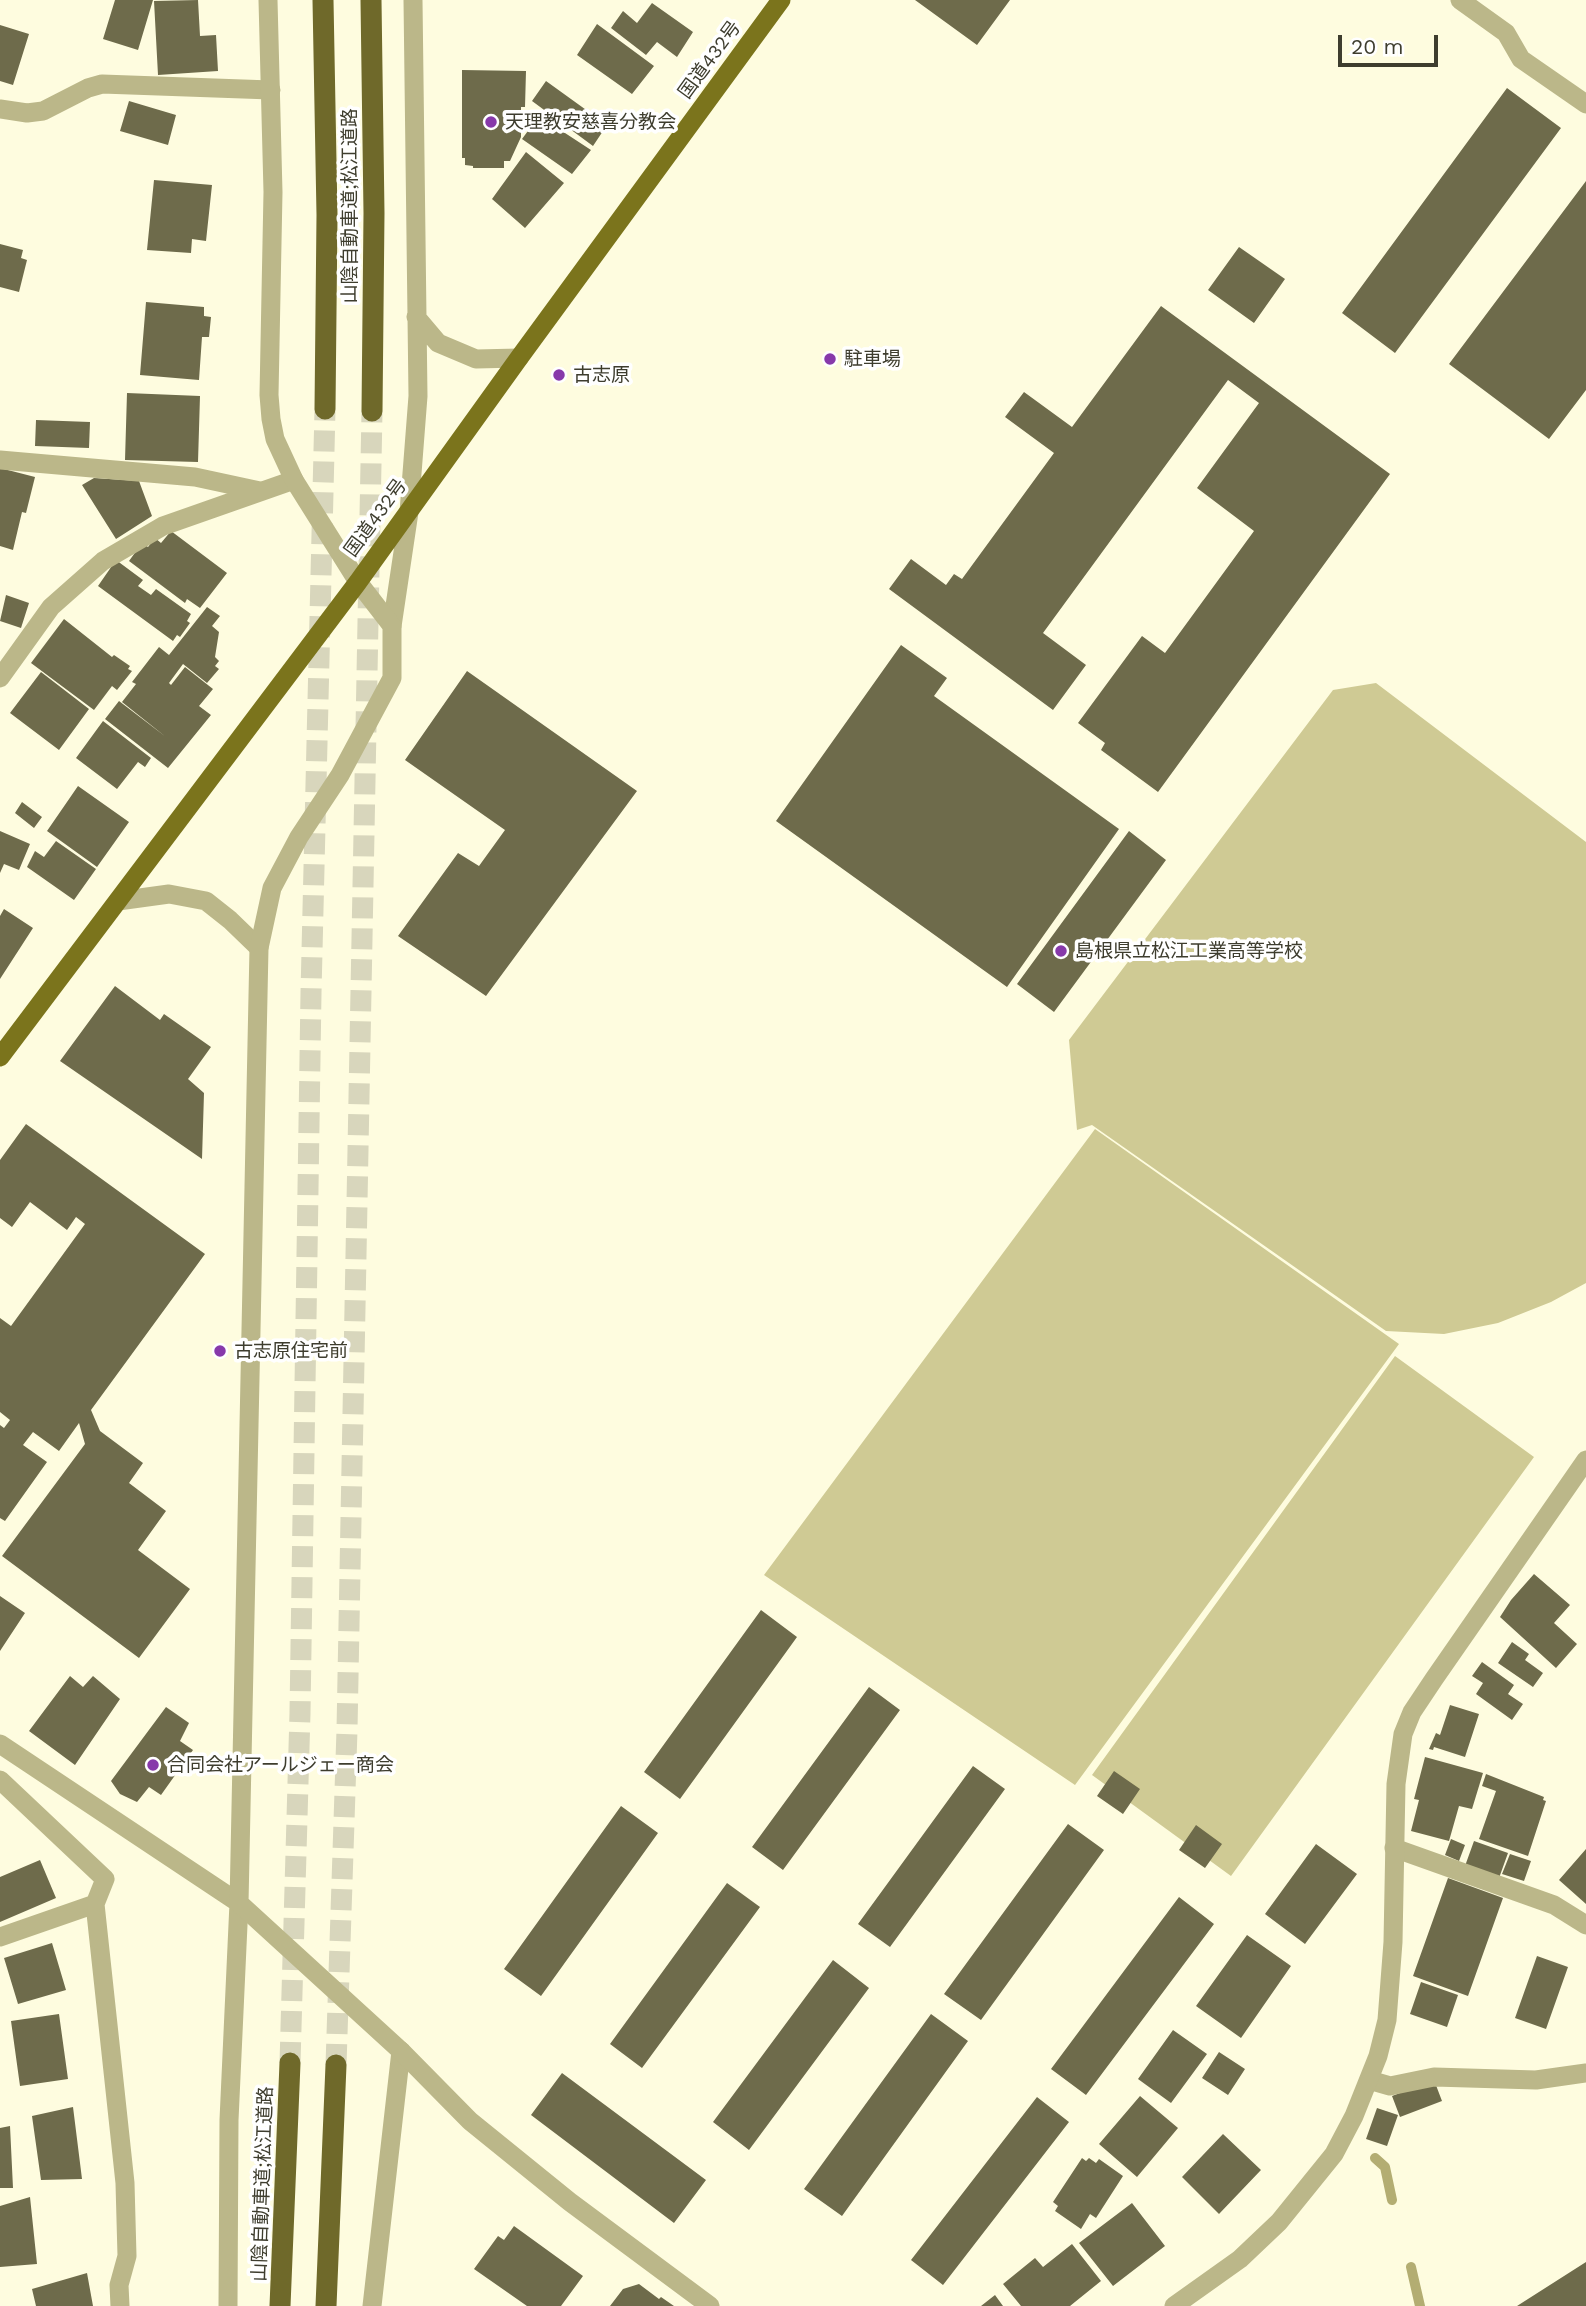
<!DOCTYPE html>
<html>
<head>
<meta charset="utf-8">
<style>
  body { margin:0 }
  #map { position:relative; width:1586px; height:2306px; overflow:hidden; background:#fefcdf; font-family:"Work Sans",sans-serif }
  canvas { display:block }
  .scale { position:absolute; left:1338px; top:35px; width:100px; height:32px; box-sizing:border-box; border:4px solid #3e3d2e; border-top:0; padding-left:9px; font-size:21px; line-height:24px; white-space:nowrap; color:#3e3d2e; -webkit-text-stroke:5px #fff; paint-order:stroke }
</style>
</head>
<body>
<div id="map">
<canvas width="1586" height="2306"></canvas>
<div class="scale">20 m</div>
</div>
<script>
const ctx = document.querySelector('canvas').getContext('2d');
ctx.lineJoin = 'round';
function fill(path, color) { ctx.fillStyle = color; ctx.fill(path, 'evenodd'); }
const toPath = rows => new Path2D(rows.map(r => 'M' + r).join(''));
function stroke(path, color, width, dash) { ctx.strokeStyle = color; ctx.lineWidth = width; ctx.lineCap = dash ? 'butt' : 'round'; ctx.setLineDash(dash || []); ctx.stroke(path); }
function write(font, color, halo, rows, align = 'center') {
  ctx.font = font + ' "Work Sans","Noto Sans JP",sans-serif'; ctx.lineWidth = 7; ctx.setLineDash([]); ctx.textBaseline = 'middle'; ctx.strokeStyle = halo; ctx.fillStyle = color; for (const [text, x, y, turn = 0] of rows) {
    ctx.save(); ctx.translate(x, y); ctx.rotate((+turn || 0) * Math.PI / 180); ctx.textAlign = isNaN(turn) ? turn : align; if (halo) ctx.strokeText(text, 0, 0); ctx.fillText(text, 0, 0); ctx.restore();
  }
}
fill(toPath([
  [1376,683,1586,842,1586,1283,1551,1302,1498,1323,1444,1334,1386,1331,1092,1125,1077,1130,1069,1040,1333,690],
  [1095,1129,1399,1344,1075,1785,764,1575],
  [1395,1356,1534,1457,1231,1876,1092,1775]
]), '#cfca94');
stroke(toPath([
  [1375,2158,1385,2167,1392,2200],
  [1411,2267,1420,2306]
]), '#b3ad72', 10);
fill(toPath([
  [115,0,153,0,138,50,103,39],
  [198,0,200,36,216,35,218,71,158,75,154,1],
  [915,0,1010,0,977,45],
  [652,3,693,32,677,57,657,42,646,55,611,28,623,11,637,23],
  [597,24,654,66,632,94,577,55],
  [0,25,29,34,13,85,0,81],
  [462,70,526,71,525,107,521,107,521,137,510,161,504,161,504,168,473,168,473,166,465,165,465,158,462,158],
  [546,81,607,125,593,146,532,101],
  [1507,88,1561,128,1395,353,1342,313],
  [129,101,176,115,168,145,120,131],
  [539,116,591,150,572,174,522,139],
  [526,152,564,183,525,228,492,199],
  [154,180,212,185,206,241,192,239,191,253,147,250],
  [1586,181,1586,390,1549,439,1449,364],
  [0,244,23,250,21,258,27,260,19,292,0,287],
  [1239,247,1285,279,1254,323,1208,290],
  [146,302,204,307,204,316,211,317,209,337,202,337,199,380,140,375],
  [1161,306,1390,474,1158,792,1101,750,1105,743,1078,723,1142,636,1165,653,1254,531,1197,488,1259,403,1228,380,1043,633,1086,665,1053,710,889,589,911,559,946,585,954,574,962,579,1054,453,1005,417,1024,392,1072,427],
  [127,393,200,396,198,462,125,460],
  [36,420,90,422,89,448,35,446],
  [0,468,35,477,26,513,22,512,13,550,0,546],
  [94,478,139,481,152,516,116,539,82,485],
  [171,531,227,573,200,608,187,599,185,603,129,561,142,543,148,547,155,538,161,543],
  [116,560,143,580,138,586,151,595,156,589,191,614,187,621,190,623,180,637,177,635,173,641,98,586],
  [6,595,29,603,21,628,0,621],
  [207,607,220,616,212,626,219,632,215,657,219,661,215,666,219,669,207,683,183,664,169,683,171,685,185,667,213,689,199,706,211,715,168,768,105,719,119,701,166,737,122,702,136,684,132,682,159,647,169,655],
  [64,619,112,657,114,655,130,666,128,669,132,671,117,690,112,686,94,710,31,663],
  [901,645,947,678,934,696,1119,829,1007,987,776,821],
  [467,671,637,791,486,996,398,936,458,853,479,866,505,830,405,760],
  [41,672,89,709,59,750,10,713],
  [103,721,151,758,145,767,138,762,117,789,76,758],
  [78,786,129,822,97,867,47,831],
  [22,802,42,817,34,828,15,813],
  [0,831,30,844,19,870,4,864,0,873],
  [1129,831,1166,860,1054,1012,1017,984],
  [56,841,96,869,74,900,27,867,35,851,44,857],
  [4,909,33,928,0,979,0,916],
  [115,986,160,1020,164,1014,211,1047,188,1079,204,1093,202,1159,60,1061],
  [26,1124,205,1254,91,1410,100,1431,143,1463,129,1483,166,1511,138,1550,190,1589,139,1658,2,1556,85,1444,79,1423,59,1451,33,1432,23,1445,47,1462,5,1521,0,1518,0,1425,4,1428,10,1420,0,1412,0,1318,11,1326,85,1224,76,1217,67,1230,30,1202,12,1227,0,1218,0,1160],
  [1534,1574,1570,1605,1554,1623,1577,1644,1556,1668,1500,1617,1511,1600],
  [0,1596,25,1613,0,1651],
  [761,1610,797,1637,680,1799,644,1772],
  [1512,1642,1529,1654,1525,1660,1543,1673,1533,1687,1498,1663],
  [1482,1662,1514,1685,1508,1694,1523,1704,1512,1720,1476,1694,1483,1683,1472,1676],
  [70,1676,83,1687,93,1676,120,1699,75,1765,29,1731],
  [869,1687,900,1710,783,1870,752,1847],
  [1450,1705,1479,1714,1465,1757,1434,1747,1433,1750,1429,1749,1436,1733,1440,1735],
  [166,1707,189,1723,180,1741,193,1750,161,1795,149,1787,137,1802,120,1794,111,1781],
  [1425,1757,1483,1773,1472,1809,1459,1806,1449,1841,1411,1831,1419,1800,1414,1799],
  [973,1766,1005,1789,890,1947,858,1924],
  [1114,1771,1140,1789,1123,1814,1097,1796],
  [1486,1774,1544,1797,1543,1800,1546,1801,1528,1856,1479,1839,1496,1791,1482,1786],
  [621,1806,658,1833,541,1996,504,1969],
  [1068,1824,1104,1850,981,2020,944,1994],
  [1196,1825,1222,1844,1205,1868,1179,1850],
  [1451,1839,1465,1845,1459,1861,1445,1855],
  [1474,1841,1508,1853,1499,1878,1465,1866],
  [1316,1844,1357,1874,1305,1944,1265,1914],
  [1586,1849,1586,1904,1559,1880],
  [1510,1854,1531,1861,1524,1881,1502,1874],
  [40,1860,56,1898,0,1922,0,1877],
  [1448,1878,1503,1898,1468,1996,1413,1976],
  [727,1883,760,1907,642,2068,610,2044],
  [1179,1897,1214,1924,1086,2095,1051,2069],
  [1247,1935,1291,1966,1241,2038,1196,2006],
  [52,1943,66,1990,18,2004,4,1958],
  [1537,1956,1568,1967,1546,2029,1515,2018],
  [833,1960,869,1988,749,2150,713,2122],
  [1421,1982,1458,1995,1447,2027,1410,2014],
  [59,2014,68,2079,20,2086,11,2021],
  [931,2014,968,2041,842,2216,804,2189],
  [1173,2030,1207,2054,1171,2103,1138,2079],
  [1219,2052,1245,2069,1228,2095,1202,2078],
  [562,2073,706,2180,674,2223,531,2115],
  [1434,2080,1442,2101,1400,2117,1392,2096],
  [1140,2096,1178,2128,1137,2177,1099,2144],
  [1037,2097,1069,2122,943,2285,911,2260],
  [73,2107,82,2179,41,2180,32,2116],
  [1377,2108,1398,2115,1387,2146,1366,2139],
  [10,2126,13,2188,0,2188,0,2128],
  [1223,2134,1261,2170,1219,2214,1182,2177],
  [1082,2158,1086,2161,1089,2158,1096,2163,1099,2159,1123,2176,1096,2218,1090,2214,1081,2229,1055,2211,1058,2206,1053,2202],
  [30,2197,37,2264,0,2267,0,2206],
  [1132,2203,1165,2246,1113,2286,1079,2243],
  [514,2226,583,2276,561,2306,527,2306,474,2269,498,2236,504,2240],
  [1072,2244,1101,2281,1070,2306,1021,2306,1003,2284,1035,2258,1043,2267],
  [1586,2262,1586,2306,1517,2306],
  [87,2273,93,2306,36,2306,32,2289],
  [639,2284,659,2299,661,2297,674,2306,610,2306,623,2289],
  [995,2295,1003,2306,981,2306]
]), '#6e6b4b');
stroke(toPath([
  [290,2063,300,1713,311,993,325,409],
  [336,2065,347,1730,372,411]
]), '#d8d6bc', 21, [21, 10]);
stroke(toPath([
  [1460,0,1506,33,1521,59,1586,104],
  [0,109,27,113,43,111,88,88,102,84,271,90],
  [416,317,438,343,476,359,519,358],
  [0,460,195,477,260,491],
  [392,626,409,512,418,396,413,0],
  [0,678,51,607,103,561,163,526,294,480],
  [118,901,169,894,206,901,230,920,259,948],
  [0,1744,239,1903,229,2120,228,2306],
  [0,1780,105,1879,95,1904,125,2183,127,2256,119,2285,120,2306],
  [1394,1848,1554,1905,1586,1925],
  [0,1937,95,1904],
  [1369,2080,1390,2086,1434,2077,1536,2080,1586,2073],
  [372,2306,401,2051]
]), '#bbb789', 19);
stroke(toPath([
  [268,0,273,192,269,395,271,419,275,439,294,480,358,582,392,626,392,678,340,775,299,837,272,888,259,948,239,1903,401,2051,470,2121,570,2202,710,2306],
  [1174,2306,1240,2259,1279,2222,1334,2154,1354,2116,1378,2056,1387,2020,1393,1942,1396,1784,1403,1734,1412,1712,1434,1679,1586,1460]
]), '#bbb789', 19);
stroke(toPath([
  [0,1057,358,582,519,358,781,0]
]), '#7b741c', 19);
stroke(toPath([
  [323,0,327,215,325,409],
  [371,0,374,213,372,411],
  [280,2306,290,2063],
  [326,2306,336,2065]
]), '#6f692a', 21);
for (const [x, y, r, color] of [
  [491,122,7,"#8739aa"],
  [830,359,7,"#8739aa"],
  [559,375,7,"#8739aa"],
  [1061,951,7,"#8739aa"],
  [220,1351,7,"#8739aa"],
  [153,1765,7,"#8739aa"]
]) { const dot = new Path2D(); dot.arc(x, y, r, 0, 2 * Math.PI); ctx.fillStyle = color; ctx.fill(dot); stroke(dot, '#fff', 2.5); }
write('19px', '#3e3d2e', '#fff', [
  ["国道432号",710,60,-54],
  ["山陰自動車道;松江道路",350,206,-90],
  ["国道432号",376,518,-54],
  ["山陰自動車道;松江道路",263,2184,-88]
]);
write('19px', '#3e3d2e', '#fff', [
  ["天理教安慈喜分教会",505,122],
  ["駐車場",844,359],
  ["古志原",573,375],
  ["島根県立松江工業高等学校",1075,951],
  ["古志原住宅前",234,1351],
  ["合同会社アールジェー商会",167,1765]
], 'left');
</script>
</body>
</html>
